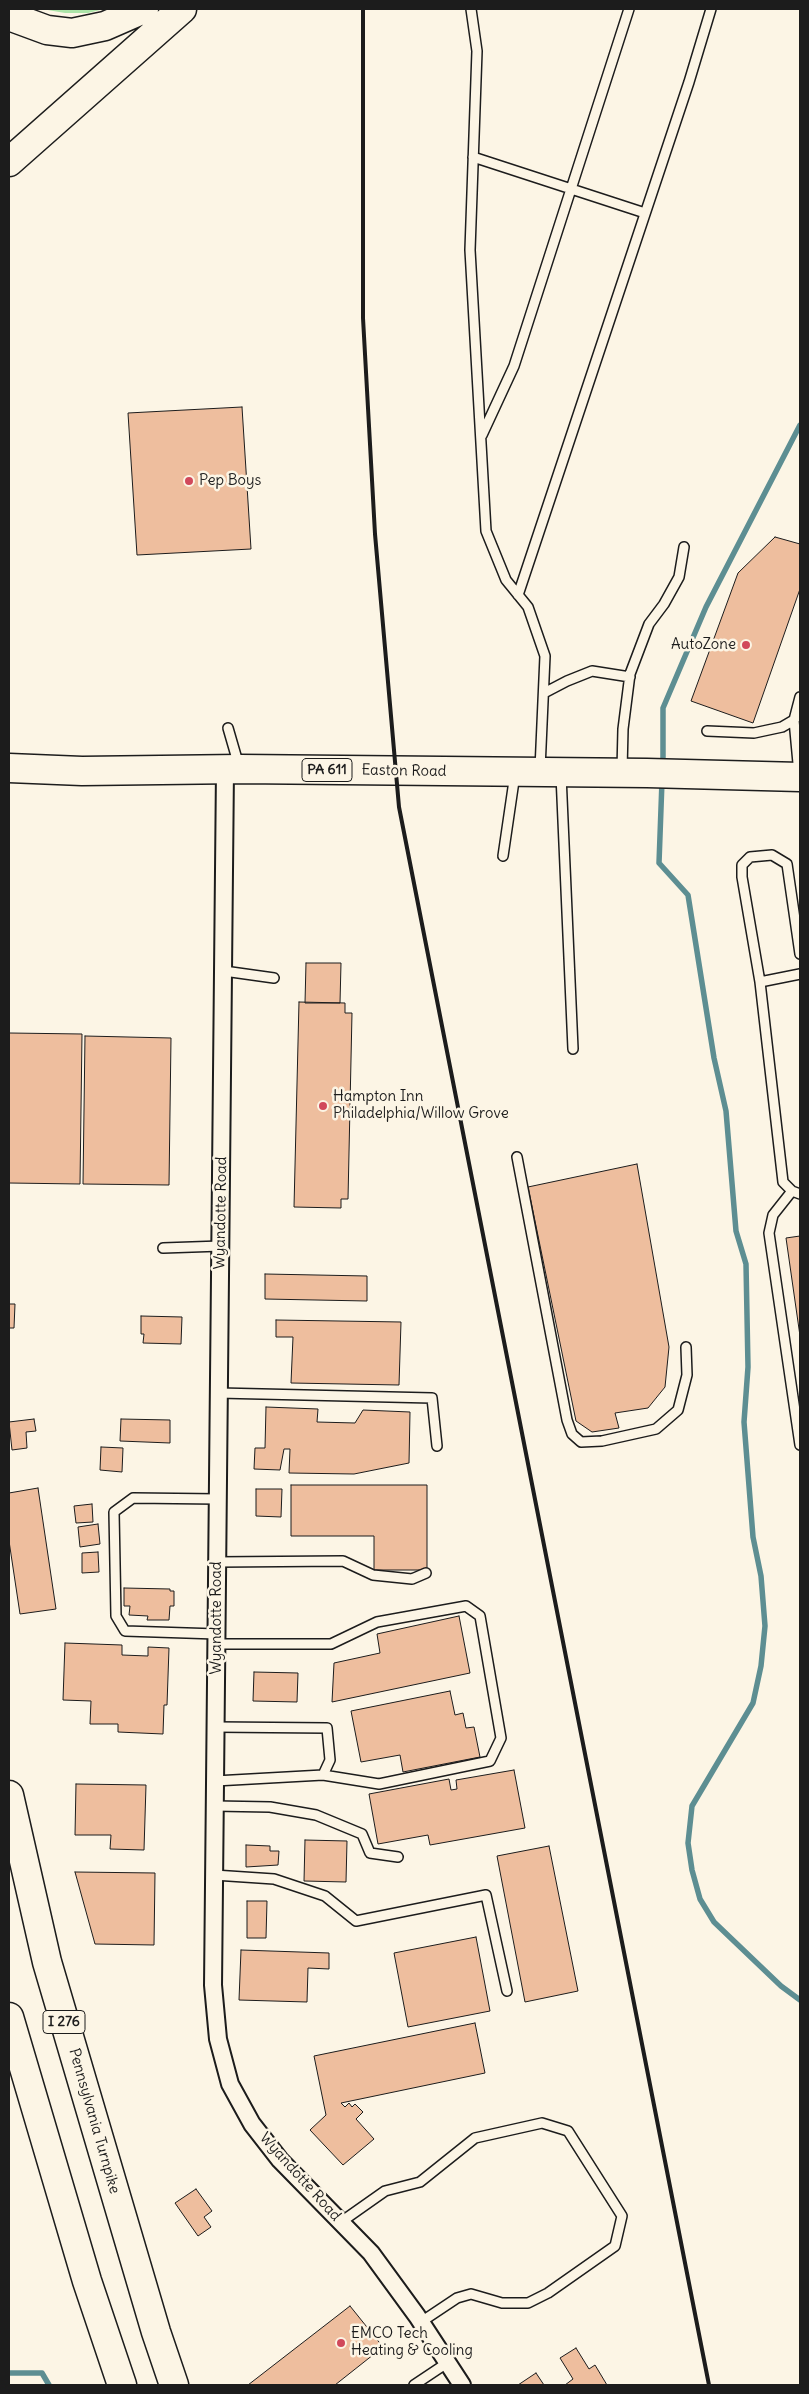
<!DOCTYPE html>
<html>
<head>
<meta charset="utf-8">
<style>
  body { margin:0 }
  #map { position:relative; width:809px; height:2394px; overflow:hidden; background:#fcf5e5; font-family:Delius,sans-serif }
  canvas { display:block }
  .frame { position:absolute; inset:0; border:10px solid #1c1c1c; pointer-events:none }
</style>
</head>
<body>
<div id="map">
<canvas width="809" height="2394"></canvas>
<div class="frame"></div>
</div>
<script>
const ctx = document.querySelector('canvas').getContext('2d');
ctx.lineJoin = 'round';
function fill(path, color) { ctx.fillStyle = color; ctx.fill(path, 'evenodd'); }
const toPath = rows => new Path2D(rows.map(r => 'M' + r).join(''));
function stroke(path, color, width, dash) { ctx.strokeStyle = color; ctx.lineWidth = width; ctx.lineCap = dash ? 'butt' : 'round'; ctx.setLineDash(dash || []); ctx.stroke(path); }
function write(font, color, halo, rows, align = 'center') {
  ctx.font = font + ' Delius,sans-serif'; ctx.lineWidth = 5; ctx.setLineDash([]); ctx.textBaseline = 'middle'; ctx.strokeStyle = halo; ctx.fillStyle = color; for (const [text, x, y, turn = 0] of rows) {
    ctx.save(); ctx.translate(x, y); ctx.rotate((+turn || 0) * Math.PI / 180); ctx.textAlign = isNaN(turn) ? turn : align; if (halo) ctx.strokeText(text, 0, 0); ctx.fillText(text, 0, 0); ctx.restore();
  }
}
fill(toPath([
  [42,9,104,9,88,13,65,13]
]), '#ace4a8');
stroke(toPath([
  [663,767,663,708,706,607,800,425],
  [662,781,659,863,688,895,714,1058,726,1111,736,1231,746,1264,748,1367,744,1422,753,1537,761,1576,765,1626,761,1666,753,1703,692,1806,688,1843,692,1870,700,1899,714,1922,781,1986,800,2000],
  [9,2373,42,2373,49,2385]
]), '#5d8e92', 5.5);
const building = toPath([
  [242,407,251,549,137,555,128,413,242,407],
  [775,537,800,544,800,589,753,723,691,701,738,573,775,537],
  [306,963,341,963,340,1003,305,1003,306,963],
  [299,1002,345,1003,345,1013,352,1013,348,1199,341,1199,341,1208,294,1207,299,1002],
  [9,1033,82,1034,80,1184,9,1183,9,1033],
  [85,1036,171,1038,169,1185,83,1184,85,1036],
  [637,1164,669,1347,665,1387,648,1408,615,1413,619,1428,592,1432,576,1421,528,1187,637,1164],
  [800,1236,800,1336,786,1238,800,1236],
  [265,1274,367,1276,367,1301,265,1299,265,1274],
  [9,1304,15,1304,14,1328,9,1328,9,1304],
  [141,1316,182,1317,181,1344,143,1343,144,1334,141,1334,141,1316],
  [276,1320,401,1322,399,1385,291,1383,293,1337,276,1337,276,1320],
  [266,1407,318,1409,317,1422,355,1423,363,1410,410,1412,409,1463,354,1474,289,1473,290,1449,284,1449,280,1470,254,1469,255,1448,265,1448,266,1407],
  [34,1419,36,1431,26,1432,27,1448,12,1450,9,1422,34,1419],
  [121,1419,170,1420,170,1443,120,1441,121,1419],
  [101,1447,123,1448,122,1472,100,1470,101,1447],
  [291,1485,427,1485,427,1570,374,1570,374,1536,291,1536,291,1485],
  [38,1488,56,1609,20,1614,9,1541,9,1493,38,1488],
  [256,1489,282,1489,281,1517,256,1516,256,1489],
  [92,1504,93,1522,76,1523,74,1506,92,1504],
  [98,1524,100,1544,80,1547,78,1527,98,1524],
  [98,1552,99,1572,82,1573,82,1553,98,1552],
  [124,1588,170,1589,170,1591,174,1591,174,1606,170,1606,169,1620,147,1620,148,1616,129,1615,130,1606,124,1606,124,1588],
  [459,1616,470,1673,332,1702,334,1663,380,1653,377,1634,459,1616],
  [65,1643,122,1645,122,1655,148,1656,148,1647,169,1648,167,1705,164,1705,163,1734,118,1732,118,1724,90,1724,91,1701,63,1700,65,1643],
  [254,1672,298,1673,297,1702,253,1701,254,1672],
  [450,1691,455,1715,463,1713,466,1728,474,1727,480,1757,403,1772,400,1755,361,1762,351,1711,450,1691],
  [514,1770,525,1828,430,1845,428,1835,378,1844,369,1794,449,1779,451,1790,457,1789,456,1780,514,1770],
  [76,1784,146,1785,144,1850,110,1849,111,1835,75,1835,76,1784],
  [305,1840,347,1841,346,1882,304,1881,305,1840],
  [246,1845,270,1846,270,1851,279,1851,278,1865,246,1867,246,1845],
  [549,1846,578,1991,525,2002,497,1856,549,1846],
  [75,1872,155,1873,154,1945,95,1944,75,1872],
  [247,1901,267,1901,266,1938,247,1938,247,1901],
  [476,1937,490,2011,408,2027,394,1953,476,1937],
  [241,1950,329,1953,329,1969,308,1968,307,2002,239,2000,241,1950],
  [475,2023,485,2073,341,2103,345,2107,349,2103,352,2107,355,2104,363,2112,356,2119,374,2139,343,2165,310,2130,326,2115,314,2056,475,2023],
  [196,2189,212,2211,204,2217,211,2227,198,2236,175,2203,196,2189],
  [350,2306,383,2347,335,2385,248,2385,350,2306],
  [576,2348,589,2369,595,2365,607,2385,565,2385,573,2379,560,2358,576,2348],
  [536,2373,544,2385,518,2385,536,2373]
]);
fill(building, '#eebe9e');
stroke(building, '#1c1c1c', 1);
const lane = toPath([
  [471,9,477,51,470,250,486,531,506,580,528,607,545,656,540,769],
  [473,157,645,213],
  [482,435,514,366,629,9],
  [518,595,689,82,711,9],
  [544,693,567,681,592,671,630,677],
  [228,728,239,766],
  [707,731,754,733,782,727,794,720,800,712],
  [622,770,623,729,630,674,649,624,664,604,679,577,684,547],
  [799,774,794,720,800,697],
  [561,775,573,1049],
  [503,856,515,774],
  [224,971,274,978],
  [800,974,760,982,783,1182,792,1191,800,1194],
  [760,982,742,877,742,865,750,857,772,855,787,864,800,954],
  [517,1157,567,1420,572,1434,581,1442,602,1441,656,1429,678,1410,687,1375,686,1347],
  [792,1191,773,1215,769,1233,800,1445],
  [163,1248,221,1246],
  [219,1393,432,1398,437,1446],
  [217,1562,343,1561,373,1575,412,1579,426,1573],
  [217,1634,125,1631,116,1616,114,1512,133,1498,218,1499],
  [217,1644,331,1644,377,1622,466,1606,480,1616,501,1738,490,1761,379,1784,323,1775],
  [215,1781,323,1775,330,1760,327,1728,216,1727],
  [215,1806,270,1807,316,1815,362,1834,370,1853,398,1857],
  [214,1875,274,1879,325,1896,356,1921,486,1895,507,1991],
  [341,2222,385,2191,420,2182,475,2138,542,2123,568,2131,622,2216,615,2246,548,2293,528,2303,502,2303,471,2294,457,2298,421,2322],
  [414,2385,447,2363]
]);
const street = toPath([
  [225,769,213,1985,218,2039,230,2084,252,2124,280,2160,371,2253,417,2316,462,2385]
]);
const highway = toPath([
  [9,16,47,30,72,33,105,26,144,9],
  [9,162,182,9],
  [9,768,82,771,240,769,647,773,800,777],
  [9,1795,47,1962,156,2332,174,2385],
  [9,2017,87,2281,122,2385]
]);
stroke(lane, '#1c1c1c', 12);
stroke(street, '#1c1c1c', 20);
stroke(highway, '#1c1c1c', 31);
stroke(lane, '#fcf5e5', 9);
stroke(street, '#fcf5e5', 16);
stroke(highway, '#fcf5e5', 28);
stroke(toPath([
  [363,9,363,318,375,534,399,807,709,2385]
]), '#1c1c1c', 4);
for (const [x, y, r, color] of [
  [189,481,5,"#d1495b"],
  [746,645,5,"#d1495b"],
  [323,1106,5,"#d1495b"],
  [341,2343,5,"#d1495b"]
]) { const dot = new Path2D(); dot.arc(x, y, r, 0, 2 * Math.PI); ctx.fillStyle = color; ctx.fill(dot); stroke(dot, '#fcf5e5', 2); }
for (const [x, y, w] of [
  [327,770,50],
  [64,2022,42]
]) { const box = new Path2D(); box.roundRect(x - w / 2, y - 11.5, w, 23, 4); ctx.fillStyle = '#fcf5e5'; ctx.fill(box); stroke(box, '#1c1c1c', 1); }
write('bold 14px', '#1c1c1c', null, [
  ["PA 611",327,770],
  ["I 276",64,2022]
]);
write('15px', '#1c1c1c', '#fcf5e5', [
  ["Pep Boys",199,481],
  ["AutoZone",736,645,"right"],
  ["Hampton Inn",333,1097],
  ["Philadelphia/Willow Grove",333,1114],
  ["EMCO Tech",351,2334],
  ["Heating & Cooling",351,2351]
], 'left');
write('15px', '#1c1c1c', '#fcf5e5', [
  ["Easton Road",404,771,1],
  ["Wyandotte Road",221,1213,-89],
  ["Wyandotte Road",217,1618,-90],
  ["Pennsylvania Turnpike",94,2121,74],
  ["Wyandotte Road",300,2177,48]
]);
</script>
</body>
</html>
